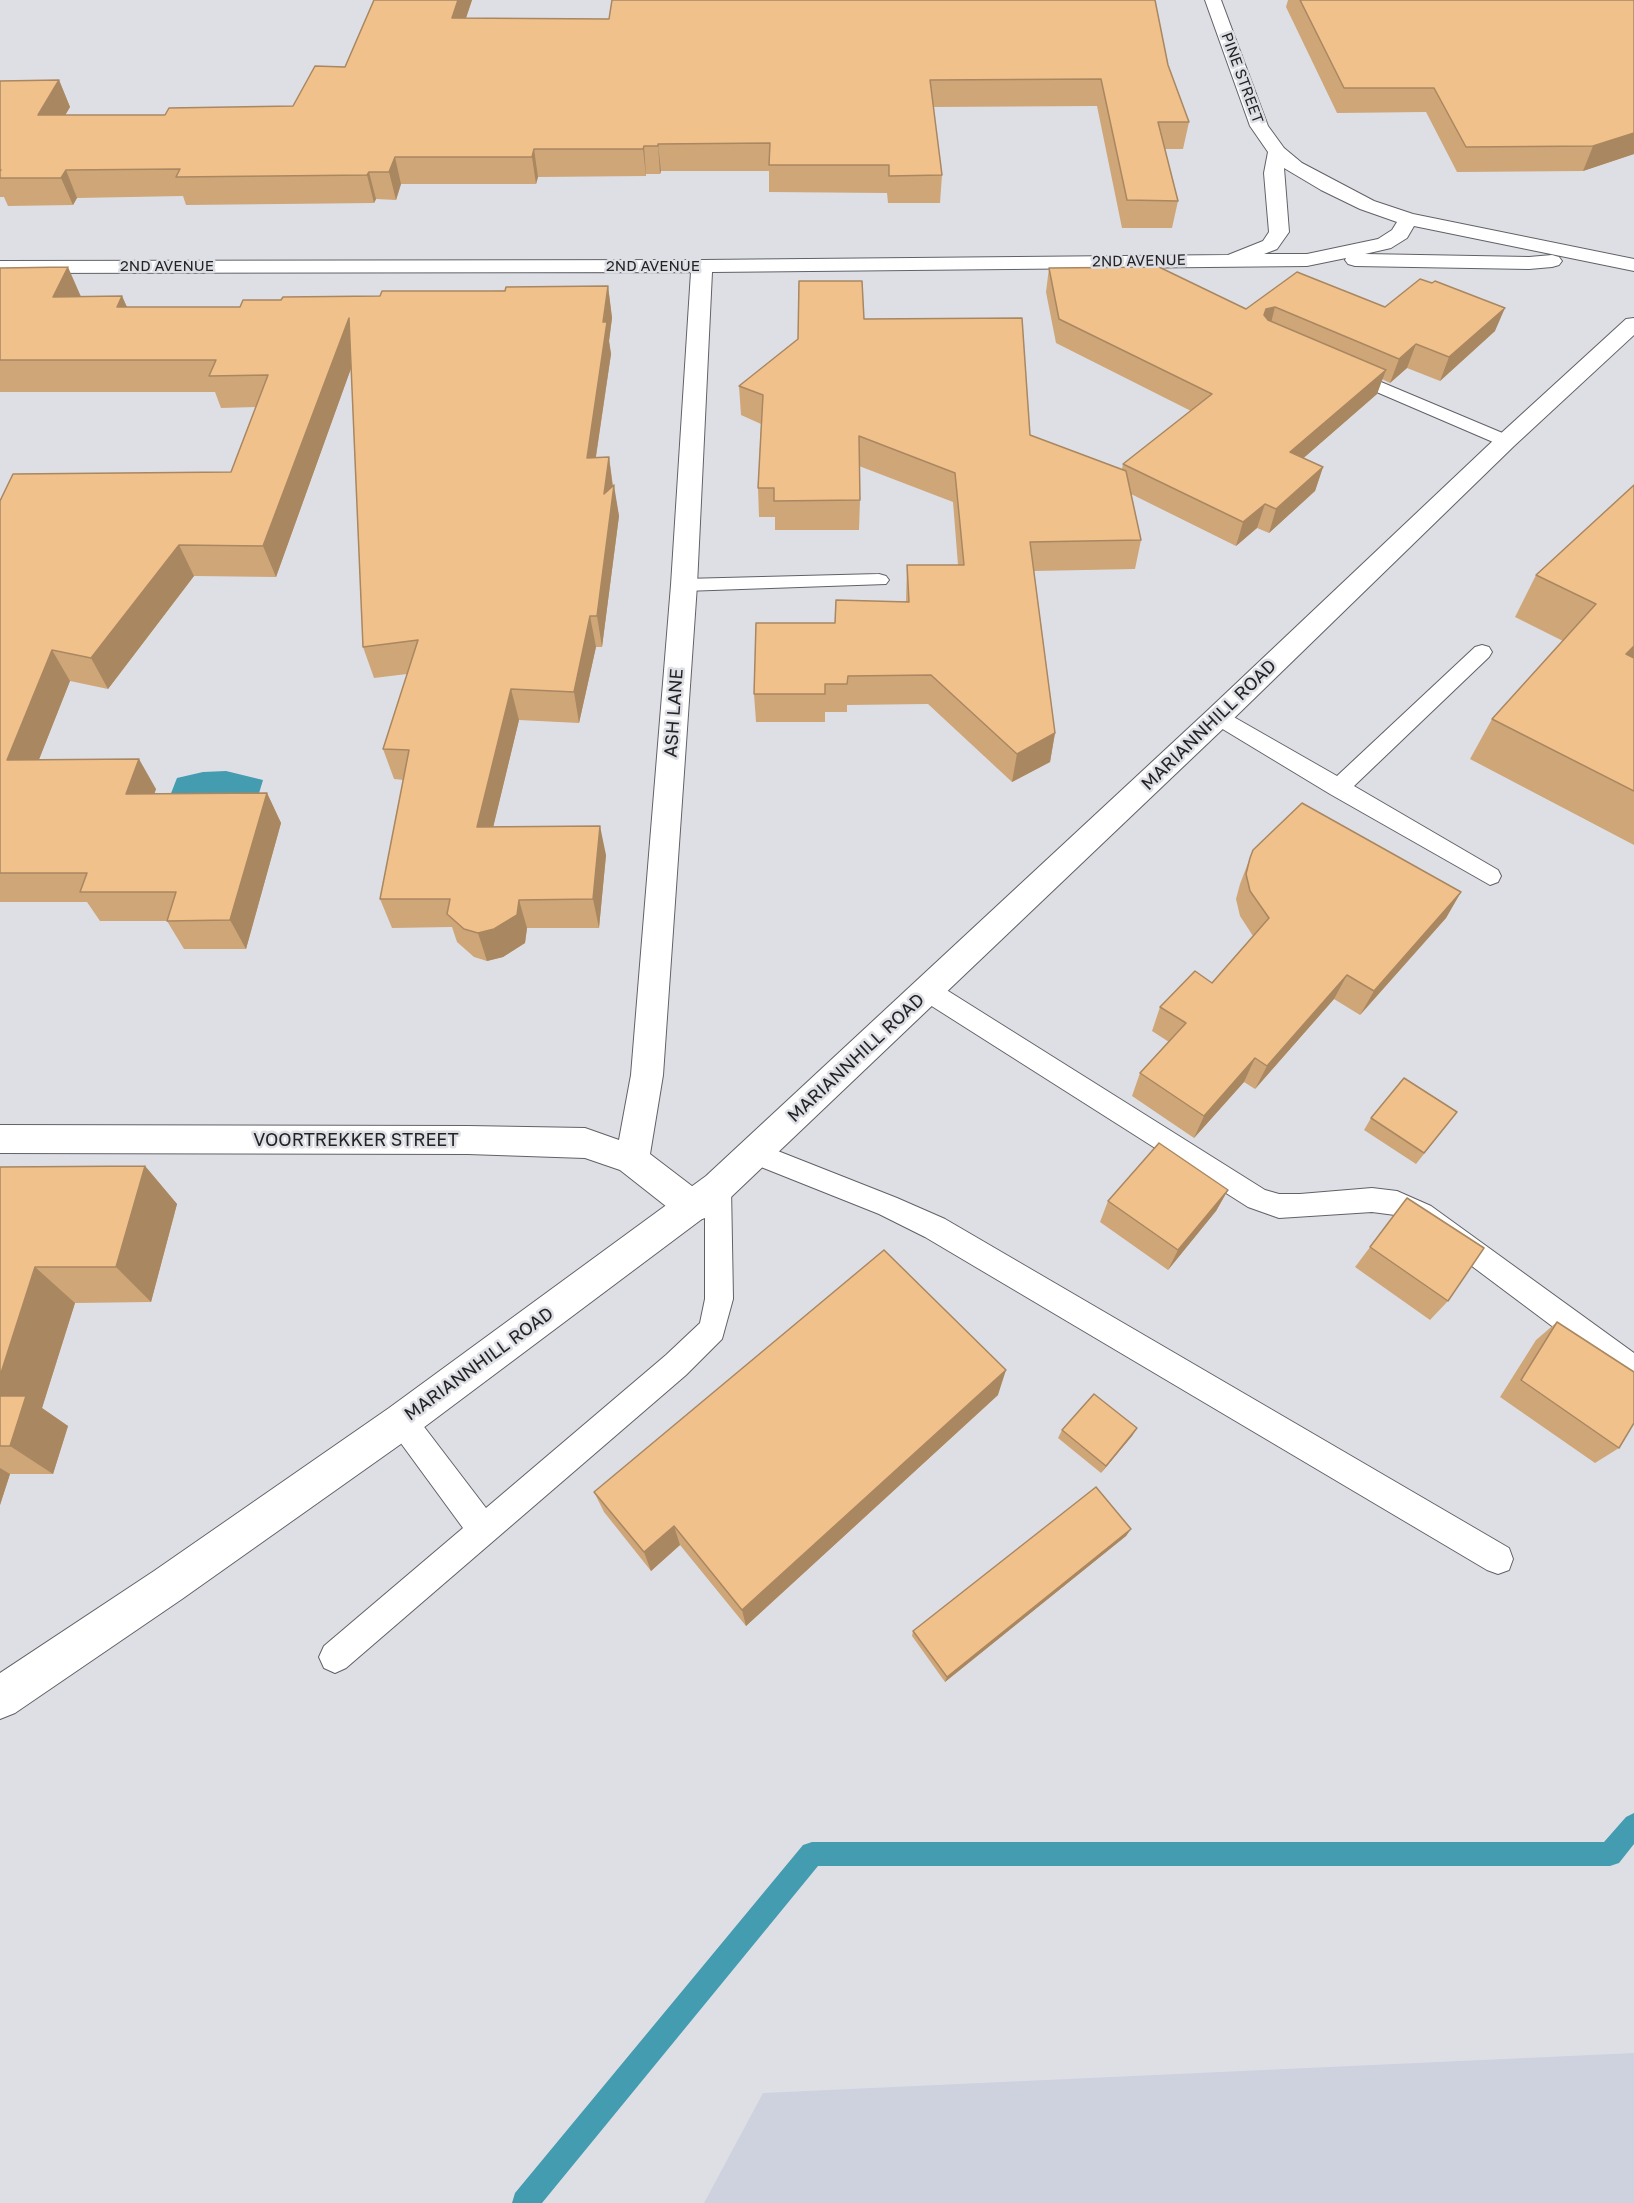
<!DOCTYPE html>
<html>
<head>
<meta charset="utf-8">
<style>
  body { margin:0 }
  canvas { display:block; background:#dddfe5 }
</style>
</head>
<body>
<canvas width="1634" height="2203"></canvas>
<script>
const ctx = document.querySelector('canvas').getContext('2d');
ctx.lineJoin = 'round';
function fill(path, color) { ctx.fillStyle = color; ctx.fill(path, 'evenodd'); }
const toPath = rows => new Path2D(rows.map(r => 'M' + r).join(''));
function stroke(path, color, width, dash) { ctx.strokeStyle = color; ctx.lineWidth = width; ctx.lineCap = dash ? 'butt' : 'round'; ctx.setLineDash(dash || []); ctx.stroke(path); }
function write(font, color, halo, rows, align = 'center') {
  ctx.font = font + ' "Golos Text",sans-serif'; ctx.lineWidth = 5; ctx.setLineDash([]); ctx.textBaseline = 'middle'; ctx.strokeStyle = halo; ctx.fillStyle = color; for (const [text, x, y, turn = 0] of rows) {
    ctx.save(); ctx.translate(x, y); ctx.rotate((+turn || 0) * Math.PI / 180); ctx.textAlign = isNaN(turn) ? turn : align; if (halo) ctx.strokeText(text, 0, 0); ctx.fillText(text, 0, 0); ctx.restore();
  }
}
fill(toPath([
  [1634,2053,1634,2203,704,2203,763,2093]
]), '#ced2df');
fill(toPath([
  [226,771,263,780,257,800,168,801,177,778,203,772]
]), '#449cb0');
fill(toPath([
  [1634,1813,1634,1844,1619,1863,1610,1866,818,1866,542,2203,512,2203,515,2193,803,1845,812,1842,1604,1842,1626,1817,1634,1813]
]), '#449cb0');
const service = toPath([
  [1350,369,1512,437,1515,441,1512,445,1506,446,1500,445,1344,378,1341,374,1344,370,1350,369],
  [879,574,886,576,889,580,886,584,684,591,677,589,674,585,677,581,684,579,879,574],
  [1482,645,1489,647,1492,652,1489,657,1354,786,1498,870,1501,876,1498,882,1490,885,1330,794,1211,722,1207,717,1211,712,1218,710,1225,712,1337,776,1475,647,1482,645],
  [928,981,937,984,1265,1190,1279,1194,1300,1194,1372,1188,1397,1191,1431,1206,1634,1353,1634,1384,1624,1380,1413,1222,1395,1215,1372,1212,1279,1218,1248,1207,919,998,916,991,919,984,928,981],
  [755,1142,897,1198,945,1219,1509,1548,1513,1559,1509,1570,1498,1574,1487,1570,925,1237,879,1214,746,1161,742,1153,746,1145,755,1142],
  [718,1175,727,1179,731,1187,733,1299,722,1339,686,1375,346,1668,335,1673,324,1668,319,1657,324,1646,463,1528,392,1431,387,1421,392,1411,402,1407,412,1411,486,1508,666,1355,700,1323,705,1299,705,1187,709,1179,718,1175]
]);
const minor = toPath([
  [1205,0,1221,0,1268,126,1284,148,1302,163,1374,201,1413,214,1634,259,1634,271,1414,226,1407,238,1391,248,1365,254,1529,257,1552,255,1559,257,1562,261,1559,265,1552,267,1529,269,1355,266,1348,264,1345,260,1346,258,1307,266,712,272,697,585,663,1075,650,1154,705,1196,710,1207,705,1218,693,1222,681,1218,620,1170,585,1158,468,1154,0,1153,0,1125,468,1126,585,1128,619,1140,631,1075,671,585,691,272,0,273,0,261,702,260,1228,255,1263,241,1269,232,1264,173,1268,152,1250,126,1205,0],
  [1284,168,1321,190,1360,209,1397,222,1392,230,1378,239,1307,254,1264,254,1277,249,1289,232,1284,168]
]);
const tertiary = toPath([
  [1634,318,1634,335,1514,446,1228,724,730,1198,415,1434,182,1599,15,1713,0,1719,0,1673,154,1571,389,1408,706,1176,1208,710,1498,436,1626,319,1634,318]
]);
stroke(service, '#616267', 2);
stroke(minor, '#616267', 2);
stroke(tertiary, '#616267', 2);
fill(service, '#fff');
fill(minor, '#fff');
fill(tertiary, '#fff');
fill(toPath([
  [374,0,472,0,466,18,1168,65,1189,122,1183,149,1165,149,1178,201,1172,228,1122,228,1097,106,933,107,942,175,940,203,888,203,887,193,769,192,769,171,661,171,660,174,646,174,646,176,538,177,536,184,401,184,396,200,376,199,374,203,186,205,183,196,77,198,73,205,8,206,4,197,0,197,0,81,59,80,70,107,65,115,165,115,293,106,345,67],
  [1288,0,1634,0,1634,154,1583,171,1457,172,1426,112,1337,113,1286,7],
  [0,268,81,296,122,296,127,307,240,307,281,300,608,286,612,318,609,341,611,354,596,457,609,457,613,486,619,516,602,647,596,647,579,723,519,720,493,827,606,855,599,928,527,928,525,943,503,957,487,961,474,957,457,942,452,927,392,928,380,899,404,780,394,779,383,749,407,674,374,678,363,647,351,368,276,577,194,576,108,689,70,681,39,759,156,789,154,794,267,793,281,823,246,949,184,949,167,921,100,921,87,902,0,902,0,501,231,472,256,407,221,408,215,392,0,392],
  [1049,268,1246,309,1297,272,1385,307,1495,331,1440,381,1407,368,1390,383,1382,379,1377,394,1303,458,1323,467,1315,491,1269,533,1257,528,1236,546,1131,494,1141,540,1135,569,1034,571,1055,733,1050,762,1012,782,928,704,847,705,847,712,825,712,825,722,756,722,754,694,835,623,906,601,907,565,958,565,953,502,859,466,860,500,859,530,775,530,775,517,759,517,758,488,761,424,741,415,739,386,864,319,1030,435,1122,469,1123,464,1191,411,1056,343,1046,292],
  [1634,485,1634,845,1470,759,1492,719,1563,641,1515,617,1536,575],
  [1253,850,1461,892,1446,918,1360,1015,1334,999,1255,1089,1244,1082,1194,1138,1132,1096,1140,1073,1169,1042,1152,1031,1160,1007,1212,983,1253,936,1240,916,1236,899,1240,884],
  [1371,1118,1448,1124,1416,1164,1364,1130],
  [145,1166,177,1204,151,1302,75,1303,42,1408,68,1426,53,1474,10,1474,0,1505,0,1167],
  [1228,1190,1216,1211,1168,1270,1100,1222,1108,1201],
  [1407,1198,1448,1301,1430,1320,1355,1267],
  [1557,1322,1619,1448,1595,1463,1500,1397,1536,1340],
  [998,1395,746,1626,680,1545,651,1571,604,1512,594,1492],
  [1137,1428,1132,1436,1101,1473,1058,1438,1062,1430],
  [1131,1529,1126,1536,945,1682,912,1636,913,1631]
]), '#cfa678');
fill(toPath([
  [458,0,472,0,457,45,452,18],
  [59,80,70,107,49,143,38,115],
  [1634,133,1634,154,1583,171,1593,146],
  [658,144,661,171,660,174,658,146],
  [644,146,646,174,646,176,643,149],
  [534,149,538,177,536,184,532,157],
  [395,157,401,184,396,200,389,172],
  [66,170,77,198,73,205,61,178],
  [369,172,376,199,374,203,367,175],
  [68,267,82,299,53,297],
  [608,286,612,318,609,341,611,354,591,489,587,458],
  [122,296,136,328,117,307],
  [1275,307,1269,331,1260,333,1266,309],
  [1505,308,1495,331,1440,381,1449,357],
  [349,318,358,349,276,577,263,546],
  [1416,344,1407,368,1390,383,1399,359],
  [1386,370,1377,394,1283,476,1290,452],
  [609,457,613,489,604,494],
  [1323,467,1315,491,1269,533,1276,509],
  [614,485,619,516,602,647,597,616],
  [1265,504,1257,528,1236,546,1243,522],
  [179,545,194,576,108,689,91,658],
  [590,616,596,647,579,723,574,692],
  [1634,646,1634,658,1626,654],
  [52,650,70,681,27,790,7,760],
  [511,689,519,720,486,857,477,827],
  [1055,733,1050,762,1012,782,1017,754],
  [139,759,156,789,144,824,126,794],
  [267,793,281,823,246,949,230,920],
  [600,826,606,855,599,928,593,899],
  [1461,892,1446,918,1360,1015,1374,991],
  [519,900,527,928,525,943,503,957,487,961,478,933],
  [1347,975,1334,999,1255,1089,1267,1066],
  [1255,1058,1244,1082,1194,1138,1204,1116],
  [145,1166,177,1204,151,1302,116,1267],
  [1228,1190,1216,1211,1168,1270,1178,1250],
  [35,1267,75,1303,42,1408,68,1426,53,1474,10,1446,0,1401,0,1376],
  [1006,1370,998,1395,746,1626,742,1610],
  [1137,1428,1132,1436,1101,1473,1106,1466],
  [0,1468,10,1474,0,1505],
  [674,1526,680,1545,651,1571,644,1552],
  [1131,1529,1126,1536,945,1682,947,1677]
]), '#a98761');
const building = toPath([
  [374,0,458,0,452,18,609,19,612,0,1155,0,1168,65,1189,122,1158,122,1178,201,1127,200,1101,79,930,80,942,175,889,176,889,165,769,165,770,143,658,144,658,146,644,146,643,149,534,149,532,157,395,157,389,172,369,172,367,175,176,177,180,169,66,170,61,178,0,178,0,171,1,170,0,170,0,81,59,80,38,115,165,115,169,108,293,106,315,66,345,67,374,0],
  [1300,0,1634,0,1634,133,1593,146,1466,147,1434,88,1344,88,1300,0],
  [68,267,53,297,122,296,117,307,240,307,243,300,281,300,283,297,380,296,382,291,505,291,506,287,608,286,603,322,607,322,587,458,609,457,604,494,614,485,597,616,590,616,574,692,511,689,477,827,600,826,593,899,519,900,517,915,494,929,478,933,464,929,447,914,450,899,380,899,409,750,383,749,418,640,363,647,349,318,263,546,179,545,91,658,52,650,7,760,139,759,126,794,267,793,230,920,167,921,176,892,80,892,87,873,0,873,0,501,13,474,231,472,268,375,209,376,216,360,0,360,0,268,68,267],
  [1159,267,1246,309,1297,272,1385,307,1420,279,1432,283,1435,281,1505,308,1449,357,1416,344,1399,359,1275,307,1266,309,1264,315,1268,320,1386,370,1290,452,1323,467,1276,509,1265,504,1243,522,1123,464,1212,394,1059,319,1049,268,1159,267],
  [799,281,862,281,864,319,1022,318,1030,435,1126,471,1141,540,1030,542,1055,733,1017,754,931,675,848,676,847,684,825,684,825,694,754,694,756,623,835,623,836,600,909,602,907,565,964,565,955,473,859,436,860,500,774,501,774,488,758,488,763,395,739,386,798,339,799,281],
  [1634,485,1634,646,1626,654,1634,658,1634,791,1492,719,1596,604,1536,575,1634,485],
  [1302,803,1461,892,1374,991,1347,975,1267,1066,1255,1058,1204,1116,1140,1073,1186,1023,1160,1007,1195,971,1212,983,1269,918,1250,891,1246,874,1250,858,1253,850,1302,803],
  [1404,1078,1457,1112,1424,1153,1371,1118,1404,1078],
  [1159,1143,1228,1190,1178,1250,1108,1201,1159,1143],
  [145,1166,116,1267,35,1267,0,1376,0,1167,145,1166],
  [1407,1198,1484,1248,1448,1301,1370,1247,1407,1198],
  [884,1250,1006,1370,742,1610,674,1526,644,1552,594,1492,884,1250],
  [1557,1322,1634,1372,1634,1423,1619,1448,1521,1380,1557,1322],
  [1094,1394,1137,1428,1106,1466,1062,1430,1094,1394],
  [0,1396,26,1396,10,1446,0,1446,0,1396],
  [1096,1487,1131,1529,947,1677,913,1631,1096,1487]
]);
fill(building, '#f1c18b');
stroke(building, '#a98761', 1.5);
write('15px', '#232325', '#dddfe5', [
  ["PINE STREET",1242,78,70],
  ["2ND AVENUE",1139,261,-1],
  ["2ND AVENUE",167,266],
  ["2ND AVENUE",653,266]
]);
write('18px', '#232325', '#dddfe5', [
  ["ASH LANE",674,713,-86],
  ["MARIANNHILL ROAD",1209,725,-44],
  ["MARIANNHILL ROAD",856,1058,-43],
  ["VOORTREKKER STREET",356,1140],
  ["MARIANNHILL ROAD",479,1364,-36]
]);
</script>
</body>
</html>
